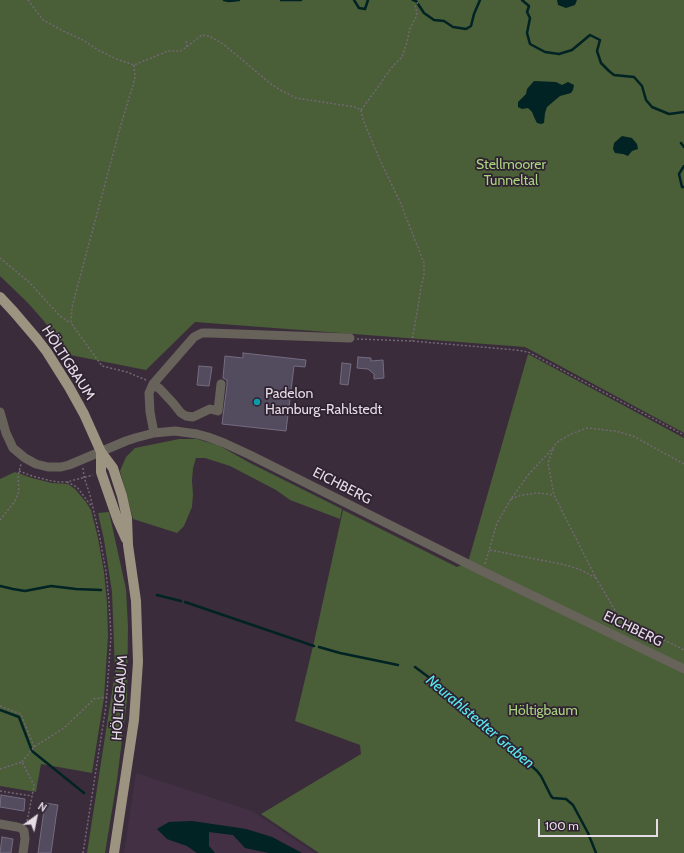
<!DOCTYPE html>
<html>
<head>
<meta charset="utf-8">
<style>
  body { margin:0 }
  #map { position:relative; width:684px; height:853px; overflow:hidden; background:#3a2c3b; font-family:Cabin,sans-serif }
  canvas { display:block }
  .north { position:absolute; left:16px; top:797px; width:40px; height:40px; -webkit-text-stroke:3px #2f2231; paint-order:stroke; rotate:33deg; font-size:11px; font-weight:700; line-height:16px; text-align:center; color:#e5dce6 }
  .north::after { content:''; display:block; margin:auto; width:14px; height:18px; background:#e5dce6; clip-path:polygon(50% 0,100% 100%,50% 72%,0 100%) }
  .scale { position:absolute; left:538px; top:819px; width:120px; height:18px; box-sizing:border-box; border:2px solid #e5dce6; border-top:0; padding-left:5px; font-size:12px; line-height:14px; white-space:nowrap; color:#e5dce6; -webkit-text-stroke:3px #2f2231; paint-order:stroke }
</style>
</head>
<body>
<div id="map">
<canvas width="684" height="853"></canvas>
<div class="north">N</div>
<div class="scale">100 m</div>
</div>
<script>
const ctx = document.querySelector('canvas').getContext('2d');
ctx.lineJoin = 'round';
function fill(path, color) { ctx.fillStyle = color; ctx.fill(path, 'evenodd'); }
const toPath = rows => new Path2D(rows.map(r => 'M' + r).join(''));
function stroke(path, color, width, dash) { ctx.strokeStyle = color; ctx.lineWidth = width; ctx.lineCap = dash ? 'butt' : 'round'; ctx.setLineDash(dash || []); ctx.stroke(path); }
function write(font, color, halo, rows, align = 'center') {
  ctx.font = font + ' Cabin,sans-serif'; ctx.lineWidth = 3.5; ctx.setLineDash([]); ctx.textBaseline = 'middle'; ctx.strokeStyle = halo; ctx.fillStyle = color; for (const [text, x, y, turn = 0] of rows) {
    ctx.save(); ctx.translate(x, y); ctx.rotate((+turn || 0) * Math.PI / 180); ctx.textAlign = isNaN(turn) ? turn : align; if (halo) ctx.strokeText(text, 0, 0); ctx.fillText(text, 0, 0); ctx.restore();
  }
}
fill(toPath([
  [136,773,252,811,315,853,302,853,272,837,246,829,222,825,169,822,157,829,167,839,187,846,197,853,124,853],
  [209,832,234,835,245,848,269,853,215,853,209,846]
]), '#433045');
fill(toPath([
  [0,0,684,0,684,433,525,347,195,322,146,370,70,355,43,320,28,303,0,276],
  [528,354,684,438,684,853,319,853,261,814,361,754,360,745,295,721,314,642,343,510,457,567,468,562],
  [179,439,197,439,220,446,250,463,342,509,340,519,290,500,276,490,230,466,205,458,196,458,193,468,192,481,193,494,192,507,184,526,177,533,133,519,120,471,126,457,135,448],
  [15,472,32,478,52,483,68,484,75,489,86,502,91,510,98,538,104,572,107,603,108,636,104,698,92,773,41,764,36,792,0,786,0,479],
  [109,512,126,589,128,627,127,700,117,780,105,853,87,853,115,672,112,592,104,540,98,513]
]), '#4a5e37');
fill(toPath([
  [557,0,577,0,575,5,566,8,558,5],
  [534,81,556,82,562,85,568,82,574,85,573,90,571,93,560,96,547,107,545,113,544,123,541,124,537,123,534,117,532,112,528,108,522,109,518,107,518,102,526,94,527,89],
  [622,136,632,138,637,144,638,149,632,151,628,156,623,154,615,153,613,149,614,143],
  [192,821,246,829,272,837,302,853,269,853,245,848,233,835,209,832,209,846,215,853,197,853,187,846,167,839,157,829,169,822]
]), '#022324');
stroke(toPath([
  [224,0,229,1,239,0],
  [281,0,301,0],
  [354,0,359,8,365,9,368,0],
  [413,0,416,1,424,13,434,20,444,21,453,27,466,29,471,26,474,14,480,0],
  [522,0,529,6,527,12,530,18,527,33,530,44,545,52,559,54,572,50,590,35,600,40,597,51,601,63,609,71,614,75,634,77,642,86,646,100,652,107,669,114,684,112],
  [681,143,684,147],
  [684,166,679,174,682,187,684,187],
  [0,586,13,589,25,591,51,586,76,589,101,590],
  [157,595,181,601],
  [185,602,314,646],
  [319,647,340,653,398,665],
  [415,667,454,696,537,771,541,776,551,796,553,798,566,799,573,805,588,833,596,853],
  [0,710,19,717,32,751,84,793]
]), '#022324', 2.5);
const building = toPath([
  [243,353,306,360,305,367,294,366,286,431,222,424,227,385,227,380,223,378,225,356,243,358,243,353],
  [358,357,371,358,371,361,383,360,384,378,374,379,374,374,368,369,357,368,358,357],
  [342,363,351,364,348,385,340,384,342,363],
  [199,366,212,367,209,386,197,385,199,366],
  [1,795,25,799,24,811,0,807,1,795],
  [45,803,58,805,56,817,51,853,38,853,45,803],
  [2,837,13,839,11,853,0,853,2,837]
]);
fill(building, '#534b5e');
stroke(building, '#756c81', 1);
stroke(toPath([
  [28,0,43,20,63,31,83,40,98,50,116,59,134,65,168,51,181,51,202,35,209,36,223,44,234,53,271,84,282,91,296,98,355,107,361,110],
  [186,41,187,47],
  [134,65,135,78,120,128,72,307,71,323,102,366,127,372,146,380],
  [361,110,363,120,380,160,401,204,424,263,424,275,421,287,419,301,412,341],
  [361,110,381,83,384,78,393,66,402,57,407,42,410,28,416,17,417,12,415,7,419,0],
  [0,258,29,282,60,316,70,323],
  [357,339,412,341,516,350,528,352,684,435],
  [553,449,548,463,554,495,596,578,619,617,684,650],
  [83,468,84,477,90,495,100,538,106,572,109,602,111,636,106,706,83,853],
  [19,471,32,476,52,481,60,482,67,482,93,475],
  [67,482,77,487,92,507],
  [511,499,522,495,537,493,554,495],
  [0,520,15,501,19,491,18,476,21,464],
  [490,550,561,564,579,569,596,578],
  [485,564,497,523,511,499,528,475,554,447,556,443,571,434,587,428,615,431,633,436,684,464],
  [0,706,21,714,34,747],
  [22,762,34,747,64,728,94,699,107,697],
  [0,769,22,762,34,785,32,796],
  [0,791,32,796,27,822]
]), '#736774', 1.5, [2, 2]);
stroke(toPath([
  [153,384,160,389,173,403,181,413,186,416,193,417,210,409,218,411,221,384],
  [0,412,6,433,13,448,25,458,36,464,48,467,61,467,69,465,126,441,135,438,154,433,175,431,197,434,208,437,224,443,250,455,482,571,684,669],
  [154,433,150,412,149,393,153,384,194,337,202,333,210,333,350,338],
  [0,824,17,827,21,828,24,831,25,839,23,853]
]), '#67635a', 9);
stroke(toPath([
  [0,297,14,312,37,339,47,352,69,387,84,414,101,452,113,468,122,496,127,518,128,545,136,601,138,662,134,720,114,853],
  [101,452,101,472,118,521,126,539]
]), '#9d9381', 10);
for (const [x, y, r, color] of [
  [257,402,4,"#0f9aa8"]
]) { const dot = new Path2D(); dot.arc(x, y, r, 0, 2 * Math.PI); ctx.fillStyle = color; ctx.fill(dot); stroke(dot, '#2f2231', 1.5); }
write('14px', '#a9d47e', '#2f2231', [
  ["Stellmoorer",511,165],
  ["Tunneltal",511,181],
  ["Höltigbaum",543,711]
]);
write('14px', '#e5dce6', '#2f2231', [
  ["HÖLTIGBAUM",68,363,57],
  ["EICHBERG",342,486,27],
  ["EICHBERG",633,629,26],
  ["HÖLTIGBAUM",120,698,-86]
]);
write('14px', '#e5dce6', '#2f2231', [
  ["Padelon",265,394],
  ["Hamburg-Rahlstedt",265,410]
], 'left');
write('italic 15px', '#57e9ef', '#2f2231', [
  ["Neurahlstedter Graben",480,722,40]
]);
</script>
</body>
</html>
